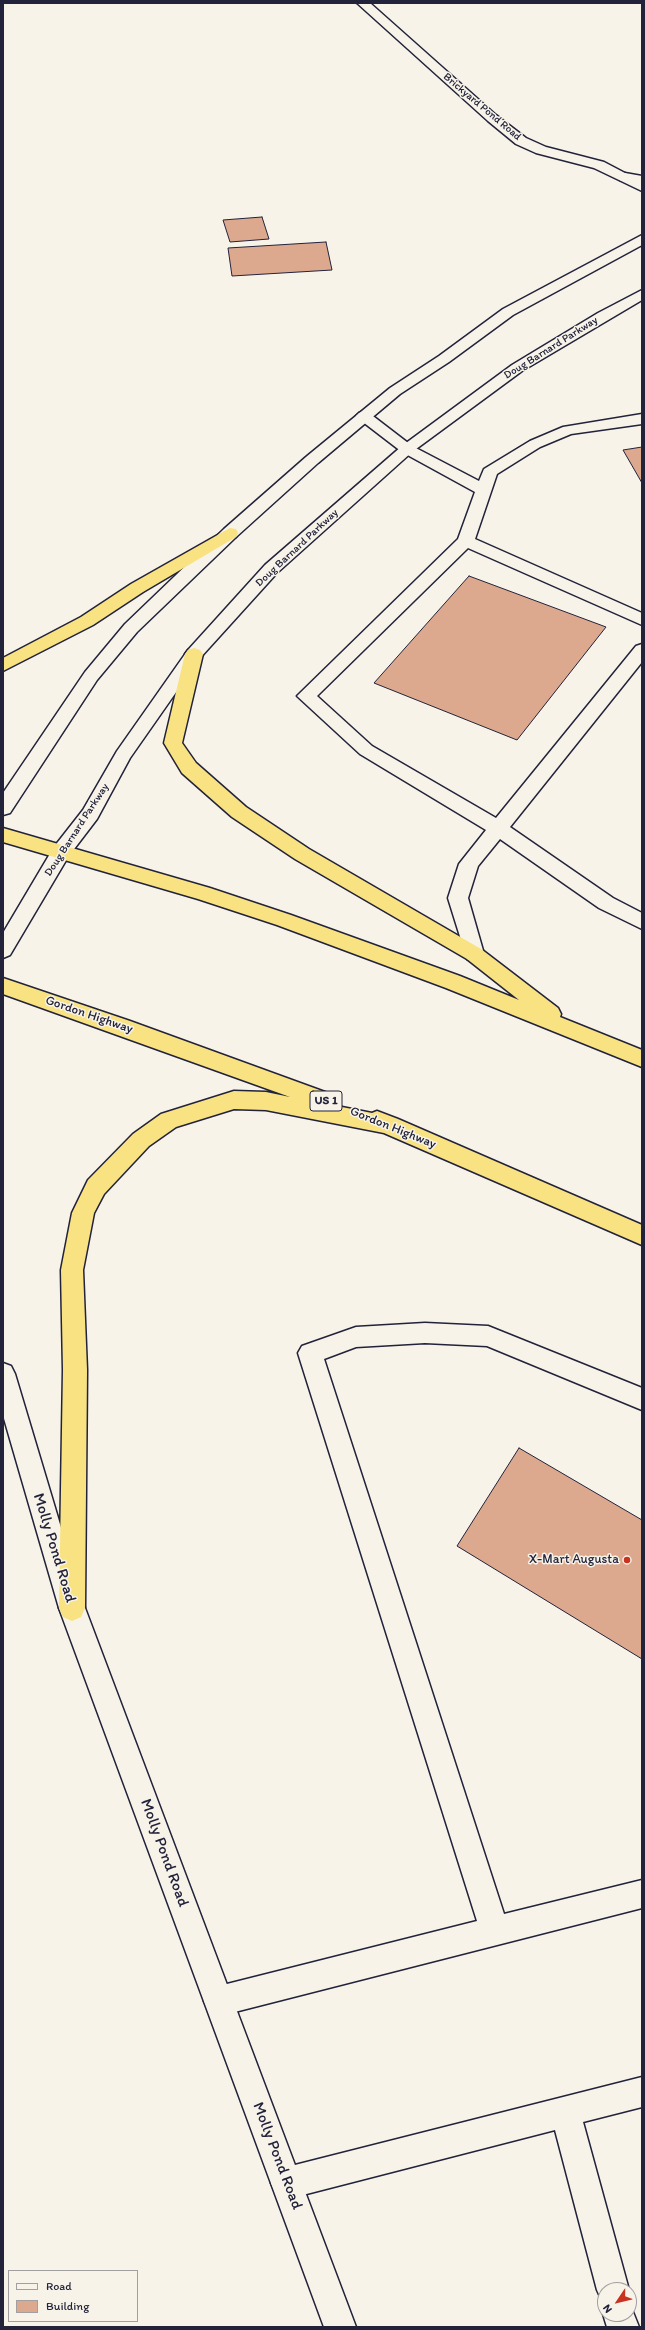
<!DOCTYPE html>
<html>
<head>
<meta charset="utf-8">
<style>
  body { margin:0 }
  #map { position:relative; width:645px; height:2330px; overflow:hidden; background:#f7f3e8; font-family:Itim,sans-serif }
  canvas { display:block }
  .frame { position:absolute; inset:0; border:4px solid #22223b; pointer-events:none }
  .legend { position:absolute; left:8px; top:2270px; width:130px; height:52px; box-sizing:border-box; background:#f7f3e8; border:1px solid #a29fa3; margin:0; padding:5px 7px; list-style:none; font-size:12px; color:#22223b }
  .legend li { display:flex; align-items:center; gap:8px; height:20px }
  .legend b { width:20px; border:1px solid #a29fa3 }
  .north { position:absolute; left:597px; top:2282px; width:40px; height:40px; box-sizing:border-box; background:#f7f3e8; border:1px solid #a29fa3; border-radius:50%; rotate:235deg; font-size:11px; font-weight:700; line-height:16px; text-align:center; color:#22223b }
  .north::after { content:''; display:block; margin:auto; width:14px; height:18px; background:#c8321e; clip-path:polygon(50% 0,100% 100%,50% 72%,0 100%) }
</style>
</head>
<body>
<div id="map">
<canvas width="645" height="2330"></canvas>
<div class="frame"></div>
<ul class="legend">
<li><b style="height:5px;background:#f7f3e8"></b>Road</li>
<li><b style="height:11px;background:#dca98f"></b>Building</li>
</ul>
<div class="north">N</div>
</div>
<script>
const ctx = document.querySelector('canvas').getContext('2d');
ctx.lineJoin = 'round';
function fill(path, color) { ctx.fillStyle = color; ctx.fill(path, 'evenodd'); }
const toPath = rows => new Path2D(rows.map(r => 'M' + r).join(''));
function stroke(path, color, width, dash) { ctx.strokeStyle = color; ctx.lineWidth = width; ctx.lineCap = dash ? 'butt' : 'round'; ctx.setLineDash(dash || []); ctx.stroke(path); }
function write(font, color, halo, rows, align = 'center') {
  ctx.font = font + ' Itim,sans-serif'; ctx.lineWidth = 3; ctx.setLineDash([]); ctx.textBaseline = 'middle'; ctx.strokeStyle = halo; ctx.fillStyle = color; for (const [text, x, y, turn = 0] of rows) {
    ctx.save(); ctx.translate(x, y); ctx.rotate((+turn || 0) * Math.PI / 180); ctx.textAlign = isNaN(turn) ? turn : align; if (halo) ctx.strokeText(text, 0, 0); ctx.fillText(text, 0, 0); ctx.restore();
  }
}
const building = toPath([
  [262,217,269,239,230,242,223,220,262,217],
  [326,242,332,270,232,276,228,248,326,242],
  [642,447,642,483,623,450,642,447],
  [469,576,606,627,517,740,374,683,469,576],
  [519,1448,642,1520,642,1659,457,1546,519,1448]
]);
fill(building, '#dca98f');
stroke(building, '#22223b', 1);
const lane = toPath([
  [364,411,369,413,412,446,479,481,484,469,530,441,563,427,642,414,642,424,571,434,540,447,497,474,475,539,642,613,642,625,468,548,317,696,372,746,496,818,636,646,642,644,642,662,510,827,613,898,642,913,642,929,599,908,500,839,478,866,468,898,484,954,481,959,474,962,467,959,448,898,459,864,486,830,360,754,297,696,458,539,475,492,402,452,359,419,356,416,359,413,364,411],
  [425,1323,488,1326,642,1388,642,1410,487,1346,425,1343,356,1347,324,1359,504,1914,642,1880,642,1908,219,2016,209,2011,204,2001,209,1991,219,1986,477,1921,298,1353,302,1346,356,1327,425,1323],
  [642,2077,642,2107,583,2122,629,2290,605,2290,605,2303,602,2301,597,2290,555,2130,287,2199,276,2194,271,2183,276,2172,287,2167,642,2077],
  [629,2302,639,2327,607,2327,603,2314,605,2309,605,2314,629,2314,629,2302]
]);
const street = toPath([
  [357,3,370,3,496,115,526,138,546,147,604,162,642,182,642,191,594,168,536,153,516,144,488,121,357,3]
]);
const secondary = toPath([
  [625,173,642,176,642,184,620,180,618,177,625,173],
  [642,235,642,245,513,315,449,362,400,394,318,463,236,537,137,632,97,680,10,813,3,815,3,793,85,672,125,624,224,529,306,457,390,388,439,356,503,309,642,235],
  [642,290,642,300,522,371,412,452,277,573,200,658,130,758,97,819,68,857,10,955,3,958,3,933,54,847,83,810,117,751,188,650,265,565,402,446,512,365,598,313,642,290],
  [3,1363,11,1366,15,1374,85,1608,356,2327,324,2327,59,1608,3,1415,3,1363]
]);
const highway = toPath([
  [230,528,236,529,238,533,236,537,143,592,93,625,3,671,3,658,81,617,131,584,230,528],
  [194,648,200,650,203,654,182,743,196,763,246,807,309,849,481,949,558,1008,561,1014,560,1017,642,1050,642,1067,446,988,277,925,198,899,3,842,3,828,210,888,291,915,460,976,519,1000,467,959,295,859,232,817,182,773,164,743,185,654,188,650,194,648],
  [3,978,130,1021,336,1096,339,1102,337,1106,372,1113,377,1111,398,1119,642,1225,642,1245,384,1133,266,1110,234,1109,176,1127,149,1146,104,1194,94,1213,83,1270,87,1370,85,1608,81,1617,72,1621,63,1617,59,1608,63,1370,61,1270,72,1213,88,1180,133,1134,161,1114,234,1091,266,1092,290,1097,3,994,3,978]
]);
stroke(lane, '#22223b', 3);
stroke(street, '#22223b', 3);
stroke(secondary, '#22223b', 3);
stroke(highway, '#22223b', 3);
fill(lane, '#f7f3e8');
fill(street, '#f7f3e8');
fill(secondary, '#f7f3e8');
fill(highway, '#f8e281');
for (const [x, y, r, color] of [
  [627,1560,4,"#c8321e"]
]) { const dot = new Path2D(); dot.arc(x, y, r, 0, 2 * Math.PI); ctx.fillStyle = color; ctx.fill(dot); stroke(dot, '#f7f3e8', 1.5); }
write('11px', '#22223b', '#f7f3e8', [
  ["Brickyard Pond Road",482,107,40],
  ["Doug Barnard Parkway",551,348,-32],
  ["Doug Barnard Parkway",297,548,-43],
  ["Doug Barnard Parkway",77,830,-57]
]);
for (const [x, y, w] of [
  [326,1101,32]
]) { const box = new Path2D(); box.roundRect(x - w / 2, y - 10, w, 20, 3); ctx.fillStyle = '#f7f3e8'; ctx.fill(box); stroke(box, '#22223b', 1); }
write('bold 12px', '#22223b', null, [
  ["US 1",326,1101]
]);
write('13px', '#22223b', '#f7f3e8', [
  ["Gordon Highway",89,1015,19],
  ["Gordon Highway",393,1128,22]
]);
write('13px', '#22223b', '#f7f3e8', [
  ["X-Mart Augusta",619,1560]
], 'right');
write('16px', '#22223b', '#f7f3e8', [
  ["Molly Pond Road",54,1548,73],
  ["Molly Pond Road",164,1853,70],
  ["Molly Pond Road",277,2156,69]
]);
</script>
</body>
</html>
